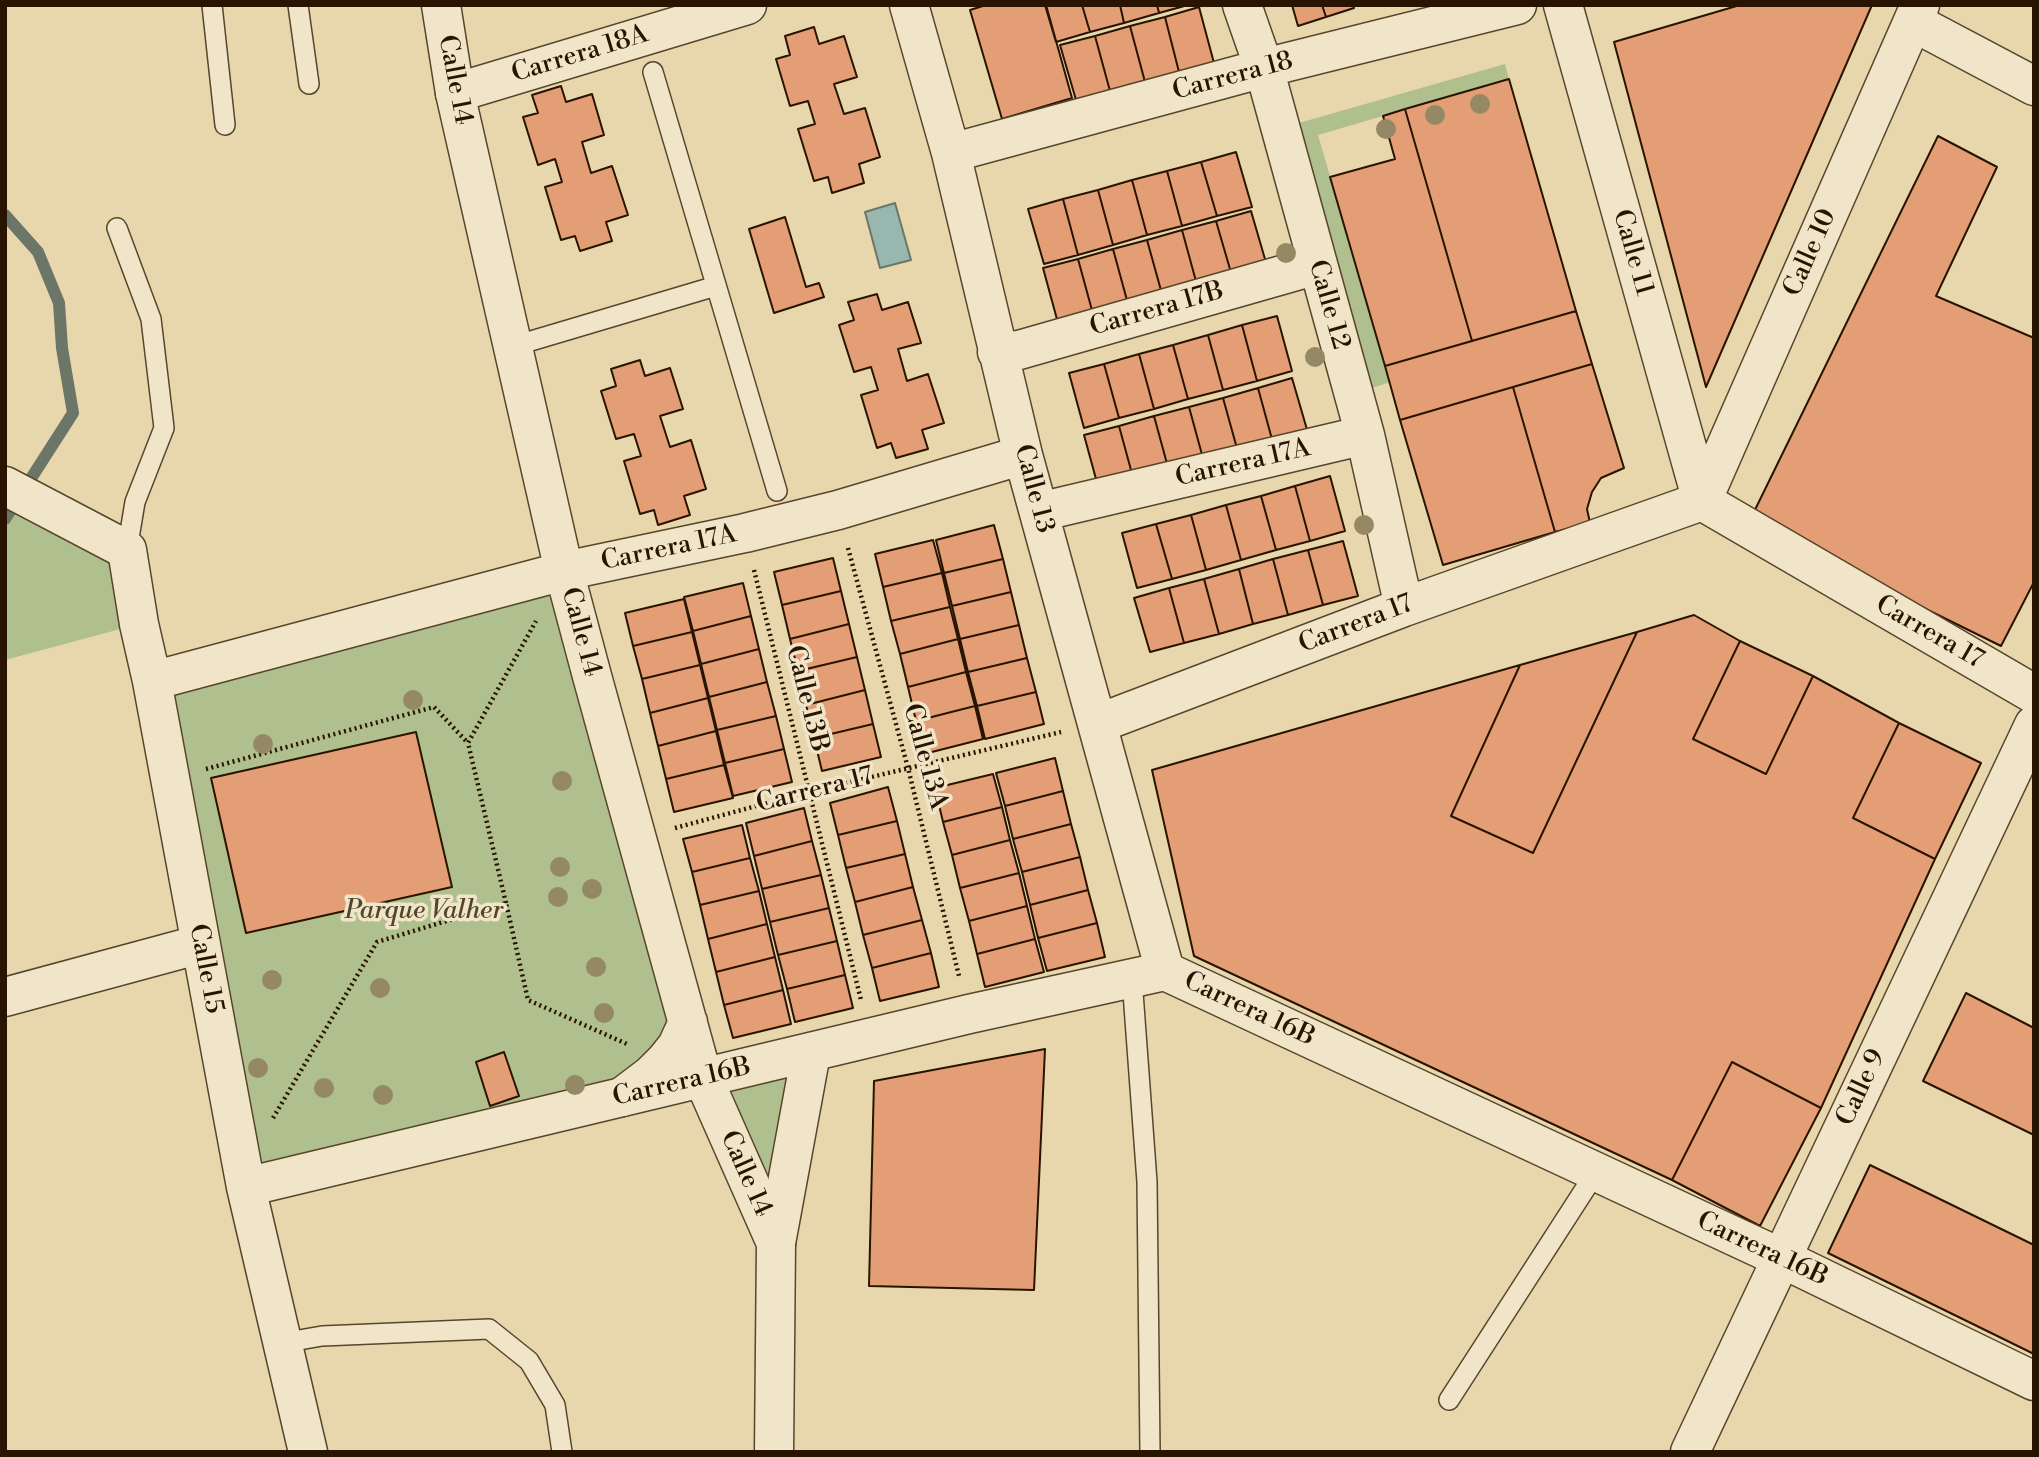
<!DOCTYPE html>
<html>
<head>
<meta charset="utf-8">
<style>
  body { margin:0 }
  #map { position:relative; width:2039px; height:1457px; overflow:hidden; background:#e8d7ac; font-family:"Libre Bodoni",serif }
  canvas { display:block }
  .frame { position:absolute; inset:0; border:7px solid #281401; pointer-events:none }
</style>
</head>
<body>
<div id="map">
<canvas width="2039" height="1457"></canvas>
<div class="frame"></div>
</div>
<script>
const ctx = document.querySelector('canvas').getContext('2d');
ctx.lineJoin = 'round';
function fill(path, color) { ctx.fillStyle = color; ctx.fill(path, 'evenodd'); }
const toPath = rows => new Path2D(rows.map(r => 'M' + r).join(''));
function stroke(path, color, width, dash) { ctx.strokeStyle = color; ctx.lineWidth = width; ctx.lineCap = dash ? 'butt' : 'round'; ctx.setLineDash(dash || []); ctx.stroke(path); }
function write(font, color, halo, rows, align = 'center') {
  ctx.font = font + ' "Libre Bodoni",serif'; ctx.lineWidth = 7; ctx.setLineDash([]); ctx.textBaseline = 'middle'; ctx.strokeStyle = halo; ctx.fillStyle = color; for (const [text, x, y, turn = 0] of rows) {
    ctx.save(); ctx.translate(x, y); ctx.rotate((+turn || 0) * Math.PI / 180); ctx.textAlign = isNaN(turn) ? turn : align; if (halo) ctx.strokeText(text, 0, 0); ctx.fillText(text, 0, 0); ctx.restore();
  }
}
fill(toPath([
  [1505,64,1509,79,1318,135,1390,382,1369,389,1292,125],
  [5,486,127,550,139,624,5,660],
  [564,571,703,1077,811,1053,776,1243,703,1078,246,1187,152,681]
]), '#b0bf8e');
const water = toPath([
  [895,203,911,260,880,268,865,212,895,203]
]);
fill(water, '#98b8af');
stroke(water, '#6b7669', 2);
stroke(toPath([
  [5,215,38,252,59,303,62,348,73,413,5,519]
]), '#6b7669', 12);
const building = toPath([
  [986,5,1046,5,1072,98,1002,119,970,10,986,5],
  [1045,5,1082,5,1090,32,1056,42,1045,5],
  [1082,5,1120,5,1124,23,1090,32,1082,5],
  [1120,5,1157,5,1159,13,1124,23,1120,5],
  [1157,5,1188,5,1159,13,1157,5],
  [1292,5,1322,5,1326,17,1298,26,1292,5],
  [1322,5,1353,5,1354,8,1326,17,1322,5],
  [1740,5,1872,5,1706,387,1614,42,1740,5],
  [1199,7,1214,63,1179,72,1165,17,1199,7],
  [1165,17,1179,72,1145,82,1130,26,1165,17],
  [1130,26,1145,82,1110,91,1095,36,1130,26],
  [814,27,819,44,844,36,857,77,834,84,844,114,865,108,880,157,859,164,864,183,832,193,828,177,814,181,798,129,815,124,808,101,790,106,776,59,790,55,785,36,814,27],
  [1095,36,1110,91,1076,100,1060,45,1095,36],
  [1509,79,1576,311,1472,341,1405,109,1509,79],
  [561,86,566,102,592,94,604,135,582,142,591,173,612,166,628,215,606,222,612,241,580,251,575,236,561,240,545,187,562,182,555,159,538,165,523,117,538,113,532,95,561,86],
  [1405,109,1472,341,1385,366,1330,177,1395,159,1383,116,1405,109],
  [1938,136,1997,167,1936,296,2034,338,2034,582,2001,646,1749,522,1938,136],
  [1236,152,1252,207,1217,216,1201,162,1236,152],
  [1201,162,1217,216,1182,226,1167,171,1201,162],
  [1167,171,1182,226,1147,235,1132,180,1167,171],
  [1132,180,1147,235,1113,245,1098,190,1132,180],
  [1098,190,1113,245,1078,255,1063,199,1098,190],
  [1063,199,1078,255,1044,264,1028,209,1063,199],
  [1251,211,1267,266,1232,276,1216,221,1251,211],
  [785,217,806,287,819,283,824,297,774,313,749,229,785,217],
  [1216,221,1232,276,1197,285,1182,230,1216,221],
  [1182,230,1197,285,1162,294,1147,240,1182,230],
  [1147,240,1162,294,1128,304,1113,249,1147,240],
  [1113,249,1128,304,1093,314,1078,259,1113,249],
  [1078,259,1093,314,1058,323,1043,268,1078,259],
  [877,294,882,310,908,302,921,343,898,349,907,381,928,374,944,423,922,430,928,449,896,458,891,443,877,448,861,395,878,390,871,367,854,372,839,325,854,320,848,302,877,294],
  [1576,311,1592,364,1400,420,1385,366,1576,311],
  [1277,316,1292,371,1257,381,1242,325,1277,316],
  [1242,325,1257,381,1223,390,1208,335,1242,325],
  [1208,335,1223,390,1188,399,1173,345,1208,335],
  [1173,345,1188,399,1154,409,1139,354,1173,345],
  [1139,354,1154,409,1119,418,1104,364,1139,354],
  [640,360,645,376,670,368,683,409,660,416,670,447,691,440,706,489,684,496,690,515,658,525,654,510,640,514,624,461,641,456,634,434,616,439,601,391,616,386,611,369,640,360],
  [1104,364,1119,418,1084,428,1069,373,1104,364],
  [1592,364,1624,468,1601,478,1592,492,1587,509,1590,523,1555,532,1513,387,1592,364],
  [1292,378,1308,433,1273,443,1258,388,1292,378],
  [1513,387,1555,532,1443,565,1400,420,1513,387],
  [1258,388,1273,443,1238,452,1223,398,1258,388],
  [1223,398,1238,452,1204,462,1189,407,1223,398],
  [1189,407,1204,462,1169,471,1154,416,1189,407],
  [1154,416,1169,471,1134,481,1119,426,1154,416],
  [1119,426,1134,481,1099,490,1084,435,1119,426],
  [1330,476,1345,531,1310,541,1295,486,1330,476],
  [1295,486,1310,541,1276,550,1261,496,1295,486],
  [1261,496,1276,550,1241,560,1226,505,1261,496],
  [1226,505,1241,560,1206,570,1191,515,1226,505],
  [1191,515,1206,570,1172,579,1156,524,1191,515],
  [1156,524,1172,579,1137,588,1122,533,1156,524],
  [994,525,1003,559,944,573,936,540,994,525],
  [933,540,942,573,883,587,875,554,933,540],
  [1343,541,1358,596,1323,605,1308,550,1343,541],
  [1308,550,1323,605,1288,615,1273,559,1308,550],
  [833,558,841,591,782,605,774,572,833,558],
  [1003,559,1011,592,952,606,944,573,1003,559],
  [1273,559,1288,615,1253,624,1239,569,1273,559],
  [1239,569,1253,624,1219,634,1204,579,1239,569],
  [942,573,950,607,891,621,883,587,942,573],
  [1204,579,1219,634,1184,643,1169,588,1204,579],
  [743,583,751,616,693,631,684,597,743,583],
  [1169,588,1184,643,1150,652,1134,598,1169,588],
  [841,591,849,624,790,639,782,605,841,591],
  [1011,592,1019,625,960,639,952,606,1011,592],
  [684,599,692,632,633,646,625,613,684,599],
  [950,607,958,639,900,654,891,621,950,607],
  [1694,615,1740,641,1693,739,1766,774,1813,676,1899,723,1853,818,1935,859,1821,1108,1732,1062,1672,1180,1194,956,1152,770,1520,665,1451,816,1533,853,1637,632,1694,615],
  [751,616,759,649,701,664,693,631,751,616],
  [849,624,857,657,798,671,790,639,849,624],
  [1019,625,1027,658,968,672,960,639,1019,625],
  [692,632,700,665,642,679,633,646,692,632],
  [1637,632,1533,853,1451,816,1520,665,1637,632],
  [958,639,966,672,908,687,900,654,958,639],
  [1740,641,1813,676,1766,774,1693,739,1740,641],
  [759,649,767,682,709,697,701,664,759,649],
  [857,657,865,690,806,705,798,671,857,657],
  [1027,658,1036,692,977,706,968,672,1027,658],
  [700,665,708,698,650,713,642,679,700,665],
  [966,672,975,706,916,721,908,687,966,672],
  [767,682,776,716,717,730,709,697,767,682],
  [865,690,873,724,814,738,806,705,865,690],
  [1036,692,1044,724,985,739,977,706,1036,692],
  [708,698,716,731,658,746,650,713,708,698],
  [975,706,983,739,924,754,916,721,975,706],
  [776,716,784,749,725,763,717,730,776,716],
  [1899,723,1981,763,1935,859,1853,818,1899,723],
  [873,724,881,757,822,771,814,738,873,724],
  [716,731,724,765,666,779,658,746,716,731],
  [416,732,452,887,246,933,211,778,416,732],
  [784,749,792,782,733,796,725,763,784,749],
  [1055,758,1063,791,1005,806,996,773,1055,758],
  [724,765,733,798,674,812,666,779,724,765],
  [993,774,1002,807,943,822,935,788,993,774],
  [888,787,897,821,838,835,830,803,888,787],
  [1063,791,1071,824,1013,839,1005,806,1063,791],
  [1002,807,1010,840,952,855,943,822,1002,807],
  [804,808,812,841,754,856,746,823,804,808],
  [897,821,905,854,846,868,838,835,897,821],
  [1071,824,1080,857,1022,872,1013,839,1071,824],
  [742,825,750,858,692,872,683,839,742,825],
  [1010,840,1019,873,960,888,952,855,1010,840],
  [812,841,821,875,762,889,754,856,812,841],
  [905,854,913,887,855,902,846,868,905,854],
  [1080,857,1088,890,1030,905,1022,872,1080,857],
  [750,858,759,891,700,905,692,872,750,858],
  [1019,873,1027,906,969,921,960,888,1019,873],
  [821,875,829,908,770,922,762,889,821,875],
  [913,887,922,920,863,935,855,902,913,887],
  [1088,890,1097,923,1038,938,1030,905,1088,890],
  [759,891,767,924,708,939,700,905,759,891],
  [1027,906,1035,939,977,954,969,921,1027,906],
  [829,908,837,941,778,955,770,922,829,908],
  [922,920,931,953,872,968,863,935,922,920],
  [1097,923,1105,957,1047,971,1038,938,1097,923],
  [767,924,775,957,716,972,708,939,767,924],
  [1035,939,1044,972,985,987,977,954,1035,939],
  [837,941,845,975,787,989,778,955,837,941],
  [931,953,939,987,880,1001,872,968,931,953],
  [775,957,783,990,724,1005,716,972,775,957],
  [845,975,853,1008,795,1022,787,989,845,975],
  [783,990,791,1024,733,1038,724,1005,783,990],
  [1966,993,2034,1028,2034,1135,1923,1081,1966,993],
  [1045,1049,1034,1290,869,1286,874,1081,1045,1049],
  [504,1052,519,1096,490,1106,476,1062,504,1052],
  [1732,1062,1821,1108,1760,1226,1672,1180,1732,1062],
  [1870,1165,2034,1245,2034,1354,1828,1253,1870,1165]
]);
fill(building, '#e39e76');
stroke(building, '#281401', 2);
const service = toPath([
  [212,5,225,125],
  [298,5,309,84],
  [653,72,777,491],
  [117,228,151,319,164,428,135,502,127,550],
  [514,346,716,286],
  [1132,979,1147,1182,1150,1452],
  [282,1343,322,1336,489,1329,529,1361,555,1405,562,1452],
  [1449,1400,1596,1172]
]);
const minor = toPath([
  [909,5,951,153,1023,455,1165,971],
  [1242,5,1264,68,1365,435,1404,607],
  [1563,5,1702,501],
  [1913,22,2034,86],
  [455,93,747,5],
  [951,153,1264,68,1517,5],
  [997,352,1019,350,1317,265],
  [5,486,127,550,139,624,152,681,246,1187,308,1452],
  [1702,501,1920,5],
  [1039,512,1365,435],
  [152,681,564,571,745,533,838,510,1023,455],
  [1097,724,1404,607,1702,501,2034,694],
  [5,997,201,944],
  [246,1187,969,1014,1165,971,1781,1258,2034,1381],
  [776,1243,811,1053],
  [1690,1452,2034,725]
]);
const tertiary = toPath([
  [441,5,455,93,564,571,592,676,703,1078,776,1243,774,1452],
  [622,1097,651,1075,665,1061,677,1046,688,1022]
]);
stroke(service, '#58452c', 22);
stroke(minor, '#58452c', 41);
stroke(tertiary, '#58452c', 41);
stroke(toPath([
  [848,548,908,768,959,976],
  [754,570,861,1000],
  [206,769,434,707,468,743],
  [675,828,808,792,1061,732],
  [506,903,468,743,536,621],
  [273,1118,377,942,506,903,528,1000,627,1044]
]), '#281401', 4.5, [2, 3.5]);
stroke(service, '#f0e5c9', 19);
stroke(minor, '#f0e5c9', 38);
stroke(tertiary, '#f0e5c9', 38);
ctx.fillStyle = '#958865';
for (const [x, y] of [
  [1480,104],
  [1435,115],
  [1386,129],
  [1286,253],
  [1315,357],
  [1364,525],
  [413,700],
  [263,744],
  [562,781],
  [560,867],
  [592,889],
  [558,897],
  [596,967],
  [272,980],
  [380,988],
  [604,1013],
  [258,1068],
  [575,1085],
  [324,1088],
  [383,1095]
]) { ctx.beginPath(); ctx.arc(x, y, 10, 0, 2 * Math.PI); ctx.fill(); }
write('26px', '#281401', '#f0e5c9', [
  ["Carrera 18A",580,55,-17],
  ["Carrera 18",1233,77,-15],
  ["Calle 14",454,80,79],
  ["Calle 11",1632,253,74],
  ["Calle 10",1811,253,-66],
  ["Calle 12",1328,305,74],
  ["Carrera 17B",1157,310,-16],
  ["Carrera 17A",1243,464,-13],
  ["Calle 13",1033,489,75],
  ["Carrera 17A",669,549,-12],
  ["Carrera 17",1356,625,-21],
  ["Calle 14",580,632,75],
  ["Carrera 17",1929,633,30],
  ["Calle 13B",806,699,76],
  ["Calle 13A",924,757,75],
  ["Carrera 17",815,791,-14],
  ["Calle 15",205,969,79],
  ["Carrera 16B",1249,1010,25],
  ["Carrera 16B",682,1083,-13],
  ["Calle 9",1862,1088,-65],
  ["Calle 14",745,1174,66],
  ["Carrera 16B",1762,1250,25]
]);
write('italic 26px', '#51472b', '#f0e5c9', [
  ["Parque Valher",424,912]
]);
</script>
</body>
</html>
